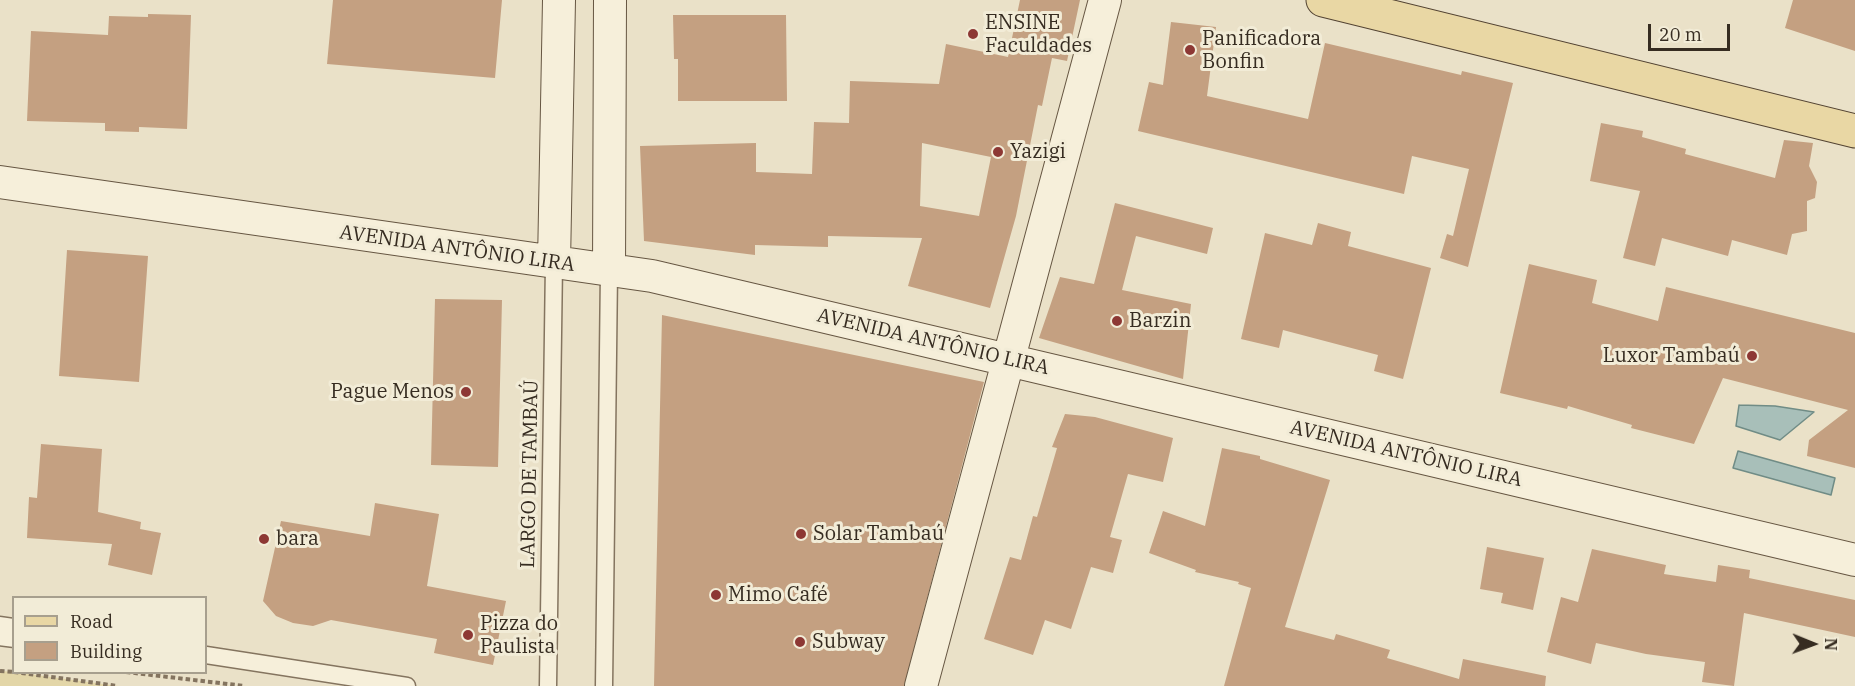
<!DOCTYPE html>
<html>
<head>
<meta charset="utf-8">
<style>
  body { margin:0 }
  #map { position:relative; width:1855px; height:686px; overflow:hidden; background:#eae1c8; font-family:"IBM Plex Serif",serif }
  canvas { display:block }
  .legend { position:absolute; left:12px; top:596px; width:195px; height:78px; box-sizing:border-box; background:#f2ecd7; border:2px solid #a79f8e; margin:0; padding:8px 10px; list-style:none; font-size:18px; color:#362c21 }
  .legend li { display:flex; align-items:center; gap:12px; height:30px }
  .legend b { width:30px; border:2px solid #a79f8e }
  .north { position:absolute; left:1783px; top:614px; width:60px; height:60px; -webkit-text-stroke:4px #f2ecd7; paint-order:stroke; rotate:91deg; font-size:16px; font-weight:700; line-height:24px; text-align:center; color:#362c21 }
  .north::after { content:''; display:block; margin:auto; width:21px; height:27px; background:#362c21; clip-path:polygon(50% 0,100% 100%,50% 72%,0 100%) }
  .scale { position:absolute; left:1648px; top:24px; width:82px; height:27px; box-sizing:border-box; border:3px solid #362c21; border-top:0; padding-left:8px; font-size:18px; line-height:21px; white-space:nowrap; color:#362c21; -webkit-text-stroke:4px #f2ecd7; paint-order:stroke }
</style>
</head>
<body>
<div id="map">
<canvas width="1855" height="686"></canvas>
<ul class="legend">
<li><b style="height:8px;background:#e9d7a4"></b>Road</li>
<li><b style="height:16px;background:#c4a081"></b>Building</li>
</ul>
<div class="north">N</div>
<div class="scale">20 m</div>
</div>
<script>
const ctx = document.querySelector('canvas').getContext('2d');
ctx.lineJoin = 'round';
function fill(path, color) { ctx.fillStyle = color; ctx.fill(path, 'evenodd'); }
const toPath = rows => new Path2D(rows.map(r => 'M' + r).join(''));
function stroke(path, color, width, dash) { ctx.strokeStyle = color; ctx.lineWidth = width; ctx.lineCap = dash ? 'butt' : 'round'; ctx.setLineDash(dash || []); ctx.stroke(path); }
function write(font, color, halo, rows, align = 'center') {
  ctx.font = font + ' "IBM Plex Serif",serif'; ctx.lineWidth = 6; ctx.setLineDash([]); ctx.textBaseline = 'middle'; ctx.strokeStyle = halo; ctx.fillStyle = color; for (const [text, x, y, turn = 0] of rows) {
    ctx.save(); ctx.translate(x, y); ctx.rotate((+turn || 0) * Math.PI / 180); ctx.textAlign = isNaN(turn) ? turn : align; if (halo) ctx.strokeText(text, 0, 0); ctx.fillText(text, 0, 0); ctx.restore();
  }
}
fill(toPath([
  [0,671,14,672,118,686,0,686]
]), '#e3d6a8');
const water = toPath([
  [1739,405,1775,406,1814,412,1780,440,1736,426,1739,405],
  [1738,451,1835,478,1831,495,1733,468,1738,451]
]);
fill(water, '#a8bfb9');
stroke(water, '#708c86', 1.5);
fill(toPath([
  [333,0,502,0,495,78,327,64],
  [1020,0,1080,0,1067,61,1052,58,1042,106,1038,105,1016,216,990,308,908,286,922,238,828,236,828,247,755,245,755,255,644,241,640,146,756,143,756,172,812,174,814,122,849,123,850,81,939,84,946,44,1008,57],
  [922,143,991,157,979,216,920,206],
  [1793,0,1855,0,1855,51,1785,28],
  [148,14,191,15,187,129,139,127,139,132,105,131,105,123,27,121,31,31,108,35,109,16,148,17],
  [673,15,786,15,787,101,678,101,678,59,674,59],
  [1171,22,1216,27,1207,96,1308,119,1325,43,1461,75,1462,71,1513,83,1468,267,1440,258,1447,234,1453,236,1469,169,1412,156,1404,194,1138,131,1149,82,1163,85],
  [1601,123,1643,131,1642,137,1686,149,1685,154,1775,178,1784,140,1813,143,1809,166,1817,182,1815,198,1807,201,1807,231,1792,234,1787,255,1732,240,1728,256,1662,238,1655,266,1623,258,1640,191,1590,181],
  [1115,203,1213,228,1207,254,1136,236,1122,290,1191,304,1183,379,1039,338,1060,277,1094,284],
  [1318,223,1351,232,1348,246,1431,268,1403,379,1374,371,1378,355,1283,330,1279,348,1241,339,1265,233,1312,245],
  [67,250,148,256,139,382,59,376],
  [1529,264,1597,280,1592,303,1658,321,1666,287,1855,333,1855,468,1807,456,1809,440,1848,410,1723,378,1694,444,1631,428,1632,425,1568,406,1567,409,1500,393],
  [435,299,502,300,498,467,431,465],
  [662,315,984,382,904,686,654,686],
  [1065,414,1095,417,1173,438,1163,482,1128,474,1110,537,1122,540,1113,573,1091,567,1071,629,1045,620,1033,655,984,639,1010,557,1021,560,1033,516,1037,517,1057,448,1052,447],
  [41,444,102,449,98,512,141,522,140,529,161,533,152,575,108,565,112,544,27,538,29,497,37,498],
  [1222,448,1260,456,1260,459,1330,480,1285,627,1334,640,1336,634,1390,650,1387,658,1459,679,1463,659,1546,676,1545,686,1224,686,1251,588,1238,584,1239,582,1195,572,1196,570,1149,553,1163,511,1205,526],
  [375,503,439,514,427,586,506,601,493,665,434,653,437,639,331,620,313,626,293,623,276,616,263,601,281,521,370,536],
  [1487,547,1544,558,1533,610,1501,603,1503,593,1480,589],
  [1592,549,1666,565,1664,574,1716,582,1718,565,1750,570,1749,578,1855,600,1855,637,1744,613,1734,686,1702,682,1705,662,1646,654,1596,643,1591,664,1547,652,1561,597,1578,602]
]), '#c4a081');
const pedestrian = toPath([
  [206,655,407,686],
  [548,686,554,263],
  [604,686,609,271]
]);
const tertiary = toPath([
  [0,631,14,633]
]);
const secondary = toPath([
  [0,182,652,276,1855,560],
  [554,263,559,0],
  [609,271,610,0],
  [921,686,1105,0]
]);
const primary = toPath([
  [1323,0,1855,131]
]);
stroke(pedestrian, '#84745f', 19);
stroke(tertiary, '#84745f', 31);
stroke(secondary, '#665642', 34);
stroke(primary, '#534332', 35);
stroke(toPath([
  [0,671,14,672],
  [14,672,118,686],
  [126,672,245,686]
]), '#84745f', 4, [4.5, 3]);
stroke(pedestrian, '#f6efda', 16);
stroke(tertiary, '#f6efda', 28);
stroke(secondary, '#f6efda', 32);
stroke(primary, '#e9d7a4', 33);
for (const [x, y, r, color] of [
  [973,34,6,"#8d3834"],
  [1190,50,6,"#8d3834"],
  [998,152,6,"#8d3834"],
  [1117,321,6,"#8d3834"],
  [1752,356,6,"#8d3834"],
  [466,392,6,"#8d3834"],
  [801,534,6,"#8d3834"],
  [264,539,6,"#8d3834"],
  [716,595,6,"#8d3834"],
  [468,635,6,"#8d3834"],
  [800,642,6,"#8d3834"]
]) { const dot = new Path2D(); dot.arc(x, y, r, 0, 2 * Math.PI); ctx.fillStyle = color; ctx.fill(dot); stroke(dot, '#f2ecd7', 2); }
write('20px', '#362c21', '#f2ecd7', [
  ["ENSINE",985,23],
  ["Faculdades",985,46],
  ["Panificadora",1202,39],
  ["Bonfin",1202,62],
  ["Yazigi",1010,152],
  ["Barzin",1129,321],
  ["Luxor Tambaú",1740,356,"right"],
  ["Pague Menos",454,392,"right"],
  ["Solar Tambaú",813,534],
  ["bara",276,539],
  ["Mimo Café",728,595],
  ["Pizza do",480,624],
  ["Paulista",480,647],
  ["Subway",812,642]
], 'left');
write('20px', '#362c21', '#f2ecd7', [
  ["AVENIDA ANTÔNIO LIRA",457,249,8],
  ["AVENIDA ANTÔNIO LIRA",933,342,13],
  ["AVENIDA ANTÔNIO LIRA",1406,454,13],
  ["LARGO DE TAMBAÚ",530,474,-89]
]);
</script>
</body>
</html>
